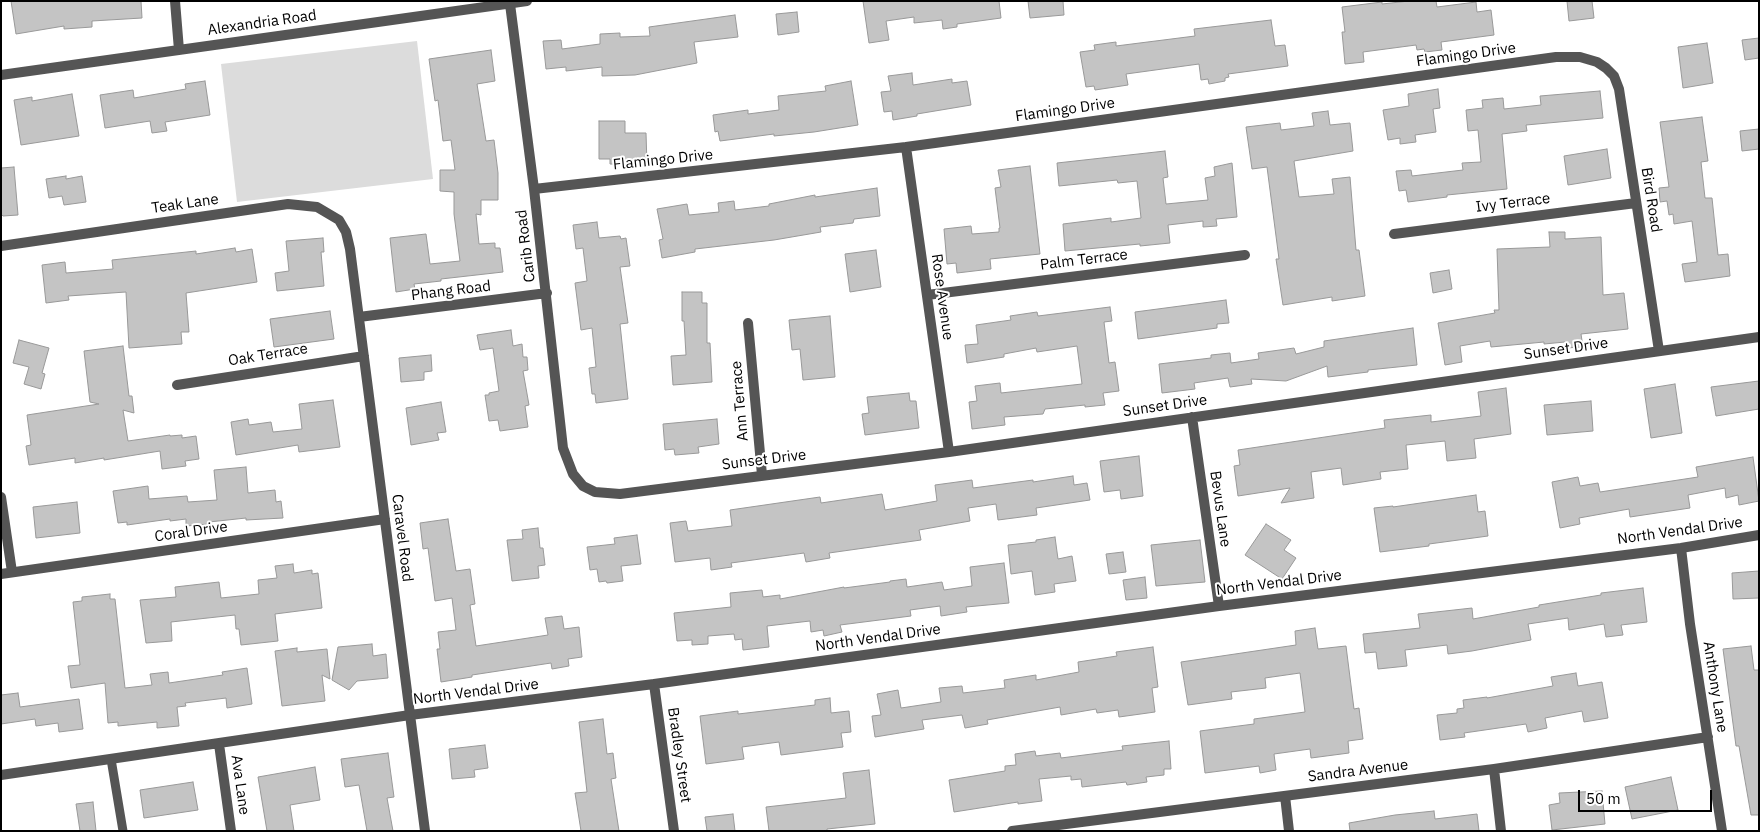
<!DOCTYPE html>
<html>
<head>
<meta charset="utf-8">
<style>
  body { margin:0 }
  #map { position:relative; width:1760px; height:832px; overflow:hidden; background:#fff; font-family:"IBM Plex Sans",sans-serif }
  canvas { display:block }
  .frame { position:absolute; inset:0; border:2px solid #000; pointer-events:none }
  .scale { position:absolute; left:1578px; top:790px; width:134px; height:22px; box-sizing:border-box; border:2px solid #000; border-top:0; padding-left:6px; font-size:15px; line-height:18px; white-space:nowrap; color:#000; -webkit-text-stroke:4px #fff; paint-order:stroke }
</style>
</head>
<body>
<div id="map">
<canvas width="1760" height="832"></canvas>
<div class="frame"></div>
<div class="scale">50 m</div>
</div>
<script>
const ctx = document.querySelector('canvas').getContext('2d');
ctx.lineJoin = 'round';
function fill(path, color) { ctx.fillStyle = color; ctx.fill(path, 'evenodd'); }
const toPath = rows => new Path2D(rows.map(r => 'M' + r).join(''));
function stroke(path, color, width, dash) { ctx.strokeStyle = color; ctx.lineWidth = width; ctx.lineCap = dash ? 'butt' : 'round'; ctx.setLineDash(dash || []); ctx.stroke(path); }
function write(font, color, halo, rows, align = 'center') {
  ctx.font = font + ' "IBM Plex Sans",sans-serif'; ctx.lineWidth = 4; ctx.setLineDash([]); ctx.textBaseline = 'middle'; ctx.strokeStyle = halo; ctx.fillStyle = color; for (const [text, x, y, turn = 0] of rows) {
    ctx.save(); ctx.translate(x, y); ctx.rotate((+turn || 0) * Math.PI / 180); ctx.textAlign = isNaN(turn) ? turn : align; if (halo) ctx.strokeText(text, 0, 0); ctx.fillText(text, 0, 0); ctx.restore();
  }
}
fill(toPath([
  [417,41,433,179,237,202,221,64]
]), '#dcdcdc');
const building = toPath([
  [11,1,141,1,142,18,92,21,92,27,64,29,64,26,16,34,11,1],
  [863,1,999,1,1001,18,957,24,957,27,943,29,942,20,914,23,914,17,886,21,889,40,869,43,863,1],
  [1028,1,1063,1,1064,15,1030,18,1028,1],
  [1409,1,1436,1,1437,7,1476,2,1477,12,1491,10,1494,35,1441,42,1442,50,1425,52,1424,49,1417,50,1416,45,1363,52,1364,62,1345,64,1342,32,1345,32,1342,7,1382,2,1382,4,1409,1],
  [1567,1,1592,1,1594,18,1569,21,1567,1],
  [797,12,799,32,778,35,776,14,797,12],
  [735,15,738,37,694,42,697,63,635,75,602,76,602,67,566,71,566,67,546,69,543,41,561,40,562,49,600,44,600,34,620,33,620,37,650,36,649,27,735,15],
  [1271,20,1275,46,1285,45,1288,66,1228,74,1229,77,1225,78,1225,81,1209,84,1208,79,1201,80,1199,64,1126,74,1128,85,1095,90,1094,86,1086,87,1080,52,1095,50,1094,45,1116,42,1116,46,1195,36,1194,29,1271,20],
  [1759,38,1759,58,1745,60,1742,40,1759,38],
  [1707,43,1713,83,1683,88,1678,47,1707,43],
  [491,50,495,81,477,84,486,141,494,140,498,173,498,200,481,200,481,215,476,214,479,244,495,243,495,248,500,248,503,272,441,279,441,281,414,284,415,289,396,292,390,238,426,234,430,264,460,261,454,214,454,192,440,191,440,170,455,170,451,140,443,141,438,100,435,101,429,59,491,50],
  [912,73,913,85,952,79,952,83,967,81,971,105,917,114,917,116,893,120,892,111,884,112,881,92,891,91,888,76,912,73],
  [205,81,210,115,165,122,167,131,152,133,150,121,105,128,100,95,133,90,134,98,186,89,185,84,205,81],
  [851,81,858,125,814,132,774,136,774,134,720,141,718,131,715,132,713,115,748,110,748,114,779,110,778,96,826,91,825,86,851,81],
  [1438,89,1440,108,1433,109,1436,132,1415,135,1416,142,1400,144,1400,138,1388,140,1383,110,1409,106,1408,94,1438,89],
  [1600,91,1603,118,1526,125,1527,131,1502,134,1507,189,1447,195,1447,197,1408,202,1406,190,1399,191,1396,171,1411,170,1412,176,1463,170,1462,163,1481,162,1478,130,1468,131,1466,110,1483,108,1482,100,1503,98,1504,109,1541,105,1540,96,1600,91],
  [72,94,79,136,21,145,14,100,32,97,32,101,72,94],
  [1328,111,1330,125,1350,123,1353,151,1294,161,1299,197,1334,194,1332,179,1350,177,1356,250,1359,250,1365,296,1332,301,1332,297,1283,305,1276,259,1279,259,1267,167,1252,169,1246,127,1280,123,1281,130,1314,126,1312,113,1328,111],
  [1702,117,1708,161,1701,162,1705,198,1712,198,1718,255,1728,254,1730,276,1685,282,1682,264,1697,262,1692,221,1674,224,1673,214,1669,215,1667,201,1660,202,1659,188,1669,187,1660,122,1702,117],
  [599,121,625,121,625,133,646,133,647,165,610,164,610,159,599,159,599,121],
  [1759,129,1759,149,1742,151,1740,131,1759,129],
  [1607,149,1611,178,1568,185,1564,156,1607,149],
  [1165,151,1168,177,1163,178,1166,204,1208,200,1205,178,1215,176,1214,167,1232,163,1237,217,1216,219,1217,226,1203,227,1203,221,1168,225,1170,243,1140,246,1140,244,1065,251,1063,224,1111,218,1111,222,1141,218,1137,181,1118,183,1117,180,1059,186,1057,163,1165,151],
  [1030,166,1040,254,990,259,991,269,957,273,956,263,947,264,944,229,971,226,972,234,999,232,999,228,1000,228,995,188,1001,187,998,170,1030,166],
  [14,167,18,215,3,216,1,214,1,168,14,167],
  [66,176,66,179,82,176,86,202,64,205,62,196,49,198,46,179,66,176],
  [877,188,880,216,854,219,853,223,820,227,821,232,774,240,695,249,695,252,662,258,659,240,663,239,657,209,687,204,689,215,719,212,718,203,734,201,735,210,769,206,769,204,815,195,815,197,877,188],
  [597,222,599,238,620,236,621,239,626,238,630,266,620,267,628,323,620,324,628,399,596,403,595,394,592,394,589,368,596,367,592,328,581,330,575,283,587,281,583,248,576,249,573,225,597,222],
  [1549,232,1565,232,1565,239,1601,237,1603,295,1624,293,1628,329,1581,334,1583,347,1565,348,1565,342,1544,344,1544,342,1491,347,1490,341,1460,346,1462,362,1445,365,1438,323,1495,313,1494,310,1499,310,1497,249,1550,247,1549,232],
  [323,238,324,252,321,252,324,286,277,291,275,273,289,271,286,241,323,238],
  [235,248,236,252,252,249,257,282,186,293,189,332,181,332,182,344,129,348,126,292,68,296,69,300,46,303,42,265,65,262,66,273,113,269,112,260,196,251,196,254,235,248],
  [876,250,881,287,850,292,845,254,876,250],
  [1449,270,1452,289,1433,293,1430,273,1449,270],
  [682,292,702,292,702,303,707,303,707,343,710,343,712,382,673,385,671,356,686,355,684,321,682,321,682,292],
  [1226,300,1229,323,1217,324,1217,328,1138,339,1135,312,1226,300],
  [1110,307,1112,321,1104,322,1109,363,1115,362,1119,391,1103,393,1105,405,1085,407,1085,405,1045,409,1043,414,1004,417,1005,425,972,429,969,402,977,401,975,386,1000,383,1001,393,1082,384,1077,346,1037,352,1036,348,1004,354,1004,357,967,363,965,345,978,344,976,325,1011,320,1010,316,1037,312,1038,316,1110,307],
  [330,311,334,339,274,347,270,319,330,311],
  [830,316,835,377,803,380,800,349,792,350,789,320,830,316],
  [1413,328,1417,365,1368,370,1368,372,1328,377,1327,366,1286,381,1251,379,1252,384,1230,387,1228,378,1194,383,1195,389,1162,393,1159,364,1211,358,1211,355,1230,353,1231,363,1259,359,1258,353,1294,348,1296,354,1324,347,1324,341,1413,328],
  [511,330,513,346,522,344,523,357,527,357,528,370,523,371,529,405,525,406,528,427,500,431,498,420,489,421,485,395,489,395,489,393,499,391,493,348,480,350,477,335,511,330],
  [19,340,49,348,42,373,45,374,41,389,24,384,29,367,13,363,19,340],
  [123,346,129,396,132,396,134,413,123,410,128,441,170,435,170,436,182,435,182,438,196,436,199,459,185,461,186,466,162,469,160,451,104,460,104,458,75,463,75,458,29,465,26,446,31,445,27,415,99,404,90,402,84,351,123,346],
  [431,355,432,371,424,372,424,380,401,382,399,358,431,355],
  [1759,381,1759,409,1716,416,1711,387,1759,381],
  [1675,384,1682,433,1651,438,1644,389,1675,384],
  [1506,388,1511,434,1474,439,1476,458,1447,461,1445,441,1406,445,1408,469,1380,472,1381,479,1343,485,1341,468,1311,472,1314,498,1281,503,1290,488,1238,496,1234,466,1240,465,1238,450,1385,428,1384,420,1431,415,1431,422,1481,416,1478,392,1506,388],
  [909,393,910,401,916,401,919,428,865,435,862,414,869,413,867,397,909,393],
  [333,400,340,447,299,452,298,445,236,455,231,422,248,419,249,425,271,422,273,432,302,429,299,404,333,400],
  [1591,401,1593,431,1547,435,1544,405,1591,401],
  [441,402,446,432,437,433,439,440,411,445,406,408,441,402],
  [717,419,719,444,698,447,699,453,675,455,674,449,665,450,663,424,717,419],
  [1139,456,1143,496,1121,499,1120,490,1104,492,1100,461,1139,456],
  [1753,457,1759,501,1739,505,1738,495,1726,498,1725,488,1688,495,1690,508,1630,517,1629,509,1579,518,1580,524,1560,528,1552,482,1578,477,1580,486,1598,483,1600,492,1698,477,1696,467,1753,457],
  [246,467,248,493,275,490,276,502,281,501,283,518,246,520,246,518,209,522,209,524,186,526,186,519,170,521,170,519,127,525,127,522,118,523,113,491,148,486,149,499,187,496,188,502,217,500,214,470,246,467],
  [1073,476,1074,485,1087,483,1090,500,1036,508,1037,515,998,520,996,504,968,508,970,521,919,530,921,540,829,553,830,558,806,562,804,553,731,563,732,567,711,570,710,558,675,562,670,523,686,521,688,531,732,526,730,510,820,497,821,503,882,494,885,510,937,501,935,485,972,480,973,488,1033,480,1033,482,1073,476],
  [1476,495,1478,512,1485,511,1488,536,1429,544,1429,546,1380,552,1374,508,1393,506,1393,507,1476,495],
  [77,502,80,533,36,538,33,507,77,502],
  [448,519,456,571,470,569,475,604,470,605,476,646,548,635,545,618,562,616,564,629,579,627,582,657,568,659,569,666,552,669,551,663,472,675,472,677,441,682,437,649,440,649,438,632,456,630,452,598,435,601,428,548,423,549,420,523,448,519],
  [1266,524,1291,540,1284,550,1296,558,1282,579,1245,555,1266,524],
  [538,528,540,548,543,548,545,565,538,566,539,578,512,581,507,540,523,539,522,530,538,528],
  [637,535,641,564,621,566,623,581,607,583,606,581,599,582,597,569,590,570,587,547,615,544,614,538,637,535],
  [1055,537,1058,559,1072,556,1076,581,1054,584,1055,592,1035,595,1032,571,1011,574,1008,545,1036,542,1036,540,1055,537],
  [1200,540,1205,582,1156,586,1151,545,1200,540],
  [1123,552,1126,572,1109,574,1106,554,1123,552],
  [1004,563,1009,603,966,607,967,612,941,616,940,606,910,610,911,616,840,625,842,632,824,636,823,630,811,632,810,621,767,626,769,647,743,650,742,639,735,640,734,634,708,636,708,644,692,645,692,640,677,641,674,613,731,607,730,593,762,590,763,597,780,595,780,599,844,587,844,588,890,582,890,581,906,579,907,587,942,582,944,590,972,586,970,567,1004,563],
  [293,564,294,573,312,570,312,574,318,573,322,608,275,614,278,641,241,645,239,629,236,629,235,615,171,622,172,641,146,643,140,600,176,597,175,587,219,582,221,598,259,594,258,580,277,578,275,566,293,564],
  [1759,571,1759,598,1733,599,1732,573,1759,571],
  [1145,577,1147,598,1126,600,1123,580,1145,577],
  [1643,588,1647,622,1621,625,1623,635,1606,637,1604,624,1569,630,1568,618,1528,624,1531,640,1472,651,1448,654,1447,645,1405,650,1407,666,1378,669,1376,652,1365,653,1363,634,1420,628,1418,614,1472,608,1473,619,1539,607,1539,605,1601,595,1601,593,1643,588],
  [110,594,110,599,115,599,125,688,152,685,150,674,168,672,169,683,223,675,222,672,247,668,252,704,227,708,226,698,185,703,186,706,177,707,179,726,157,728,157,722,118,726,118,722,108,723,105,683,71,688,68,666,80,665,73,602,82,601,82,597,110,594],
  [1315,628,1318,649,1346,646,1354,709,1359,708,1363,739,1348,741,1349,753,1311,758,1310,749,1274,754,1276,770,1260,773,1259,766,1205,773,1200,731,1254,724,1254,719,1305,712,1300,673,1265,678,1266,688,1231,692,1232,699,1188,705,1181,662,1296,645,1295,631,1315,628],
  [372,644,373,656,386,654,388,678,357,681,349,690,332,680,338,647,372,644],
  [1751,646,1754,670,1759,670,1759,815,1751,815,1739,746,1736,746,1723,649,1751,646],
  [1153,647,1158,687,1152,688,1155,712,1119,717,1118,710,1097,713,1096,709,1061,715,1060,707,987,720,988,724,965,728,962,715,922,720,924,729,875,737,872,716,881,715,877,694,898,690,901,708,941,702,939,688,962,686,963,693,1005,688,1004,680,1036,675,1036,680,1079,672,1078,662,1117,656,1116,652,1153,647],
  [297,648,297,652,327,649,330,679,322,675,325,701,282,706,275,651,297,648],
  [1576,673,1578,686,1602,682,1608,718,1584,722,1582,711,1545,718,1547,728,1528,732,1526,724,1464,733,1465,737,1440,740,1437,715,1457,713,1457,709,1464,708,1463,700,1487,697,1487,698,1553,686,1551,677,1576,673],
  [18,693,20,707,79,699,83,729,59,732,58,723,36,726,35,719,1,724,1,695,18,693],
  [830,698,831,713,849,711,851,732,841,733,843,747,781,755,779,742,742,747,744,759,706,764,700,716,738,711,738,714,815,705,815,700,830,698],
  [603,719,607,754,613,753,616,778,611,779,619,831,581,831,575,793,587,792,579,722,603,719],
  [1169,741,1171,769,1164,769,1164,775,1146,777,1147,782,1127,785,1126,782,1082,787,1081,779,1071,780,1071,776,1039,779,1042,801,1018,804,1018,802,954,812,949,780,1005,771,1005,766,1016,765,1015,754,1035,751,1036,756,1060,753,1061,758,1123,750,1122,746,1169,741],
  [485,745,488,768,474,770,475,777,452,779,449,749,485,745],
  [388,753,394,797,387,798,393,831,367,831,359,785,345,787,341,759,388,753],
  [315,767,320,800,290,805,294,831,267,831,258,777,315,767],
  [869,770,875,824,827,829,827,831,769,831,766,807,846,798,843,773,869,770],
  [1671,777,1678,810,1632,819,1625,787,1671,777],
  [193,782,198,810,144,818,140,790,193,782],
  [1602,791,1605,824,1552,830,1549,805,1560,803,1559,793,1602,791],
  [93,802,96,831,80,831,76,804,93,802],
  [1434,811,1435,819,1477,814,1479,831,1350,831,1349,823,1395,815,1434,811],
  [733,814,735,831,707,831,705,817,733,814]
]);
fill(building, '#c4c4c4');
stroke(building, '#999', 1);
stroke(toPath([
  [111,759,123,831]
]), '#555', 9);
stroke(toPath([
  [175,1,179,50],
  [510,4,534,189,563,448,573,474,583,486,595,492,620,494,949,452,1759,337],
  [1,75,527,1],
  [906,147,949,452],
  [534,189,906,147,1556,57,1580,57,1597,62,1606,68,1614,76,1619,89,1659,351],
  [1394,234,1636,203],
  [1,246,288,204,317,207,339,220,346,232,350,249,425,831],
  [927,295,1245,255],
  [359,317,547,293],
  [748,323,762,475],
  [177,385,364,356],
  [1192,417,1219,606],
  [1,497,12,572],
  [1681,548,1690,624,1722,831],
  [1,574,385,519],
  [654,684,674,831],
  [219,744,231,831],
  [1494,769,1501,831],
  [1,775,410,715,654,684,1219,606,1681,548,1759,535],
  [1285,796,1289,831],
  [1012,831,1494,769,1708,737]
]), '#555', 10);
write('15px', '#000', '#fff', [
  ["Alexandria Road",262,23,-8],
  ["Flamingo Drive",1466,55,-8],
  ["Flamingo Drive",1065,110,-8],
  ["Flamingo Drive",663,160,-6],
  ["Bird Road",1651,200,81],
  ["Ivy Terrace",1513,203,-7],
  ["Teak Lane",185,204,-8],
  ["Carib Road",526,246,-97],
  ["Palm Terrace",1084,260,-7],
  ["Phang Road",451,291,-7],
  ["Rose Avenue",942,297,82],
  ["Sunset Drive",1566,349,-8],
  ["Oak Terrace",268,355,-9],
  ["Ann Terrace",740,401,-95],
  ["Sunset Drive",1165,406,-8],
  ["Sunset Drive",764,460,-7],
  ["Bevus Lane",1220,509,82],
  ["North Vendal Drive",1680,531,-8],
  ["Coral Drive",191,532,-8],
  ["Caravel Road",402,538,83],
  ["North Vendal Drive",1279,583,-7],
  ["North Vendal Drive",878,638,-8],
  ["Anthony Lane",1715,687,81],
  ["North Vendal Drive",476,692,-7],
  ["Bradley Street",679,755,82],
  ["Sandra Avenue",1358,771,-7],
  ["Ava Lane",240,785,82]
]);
</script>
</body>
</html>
